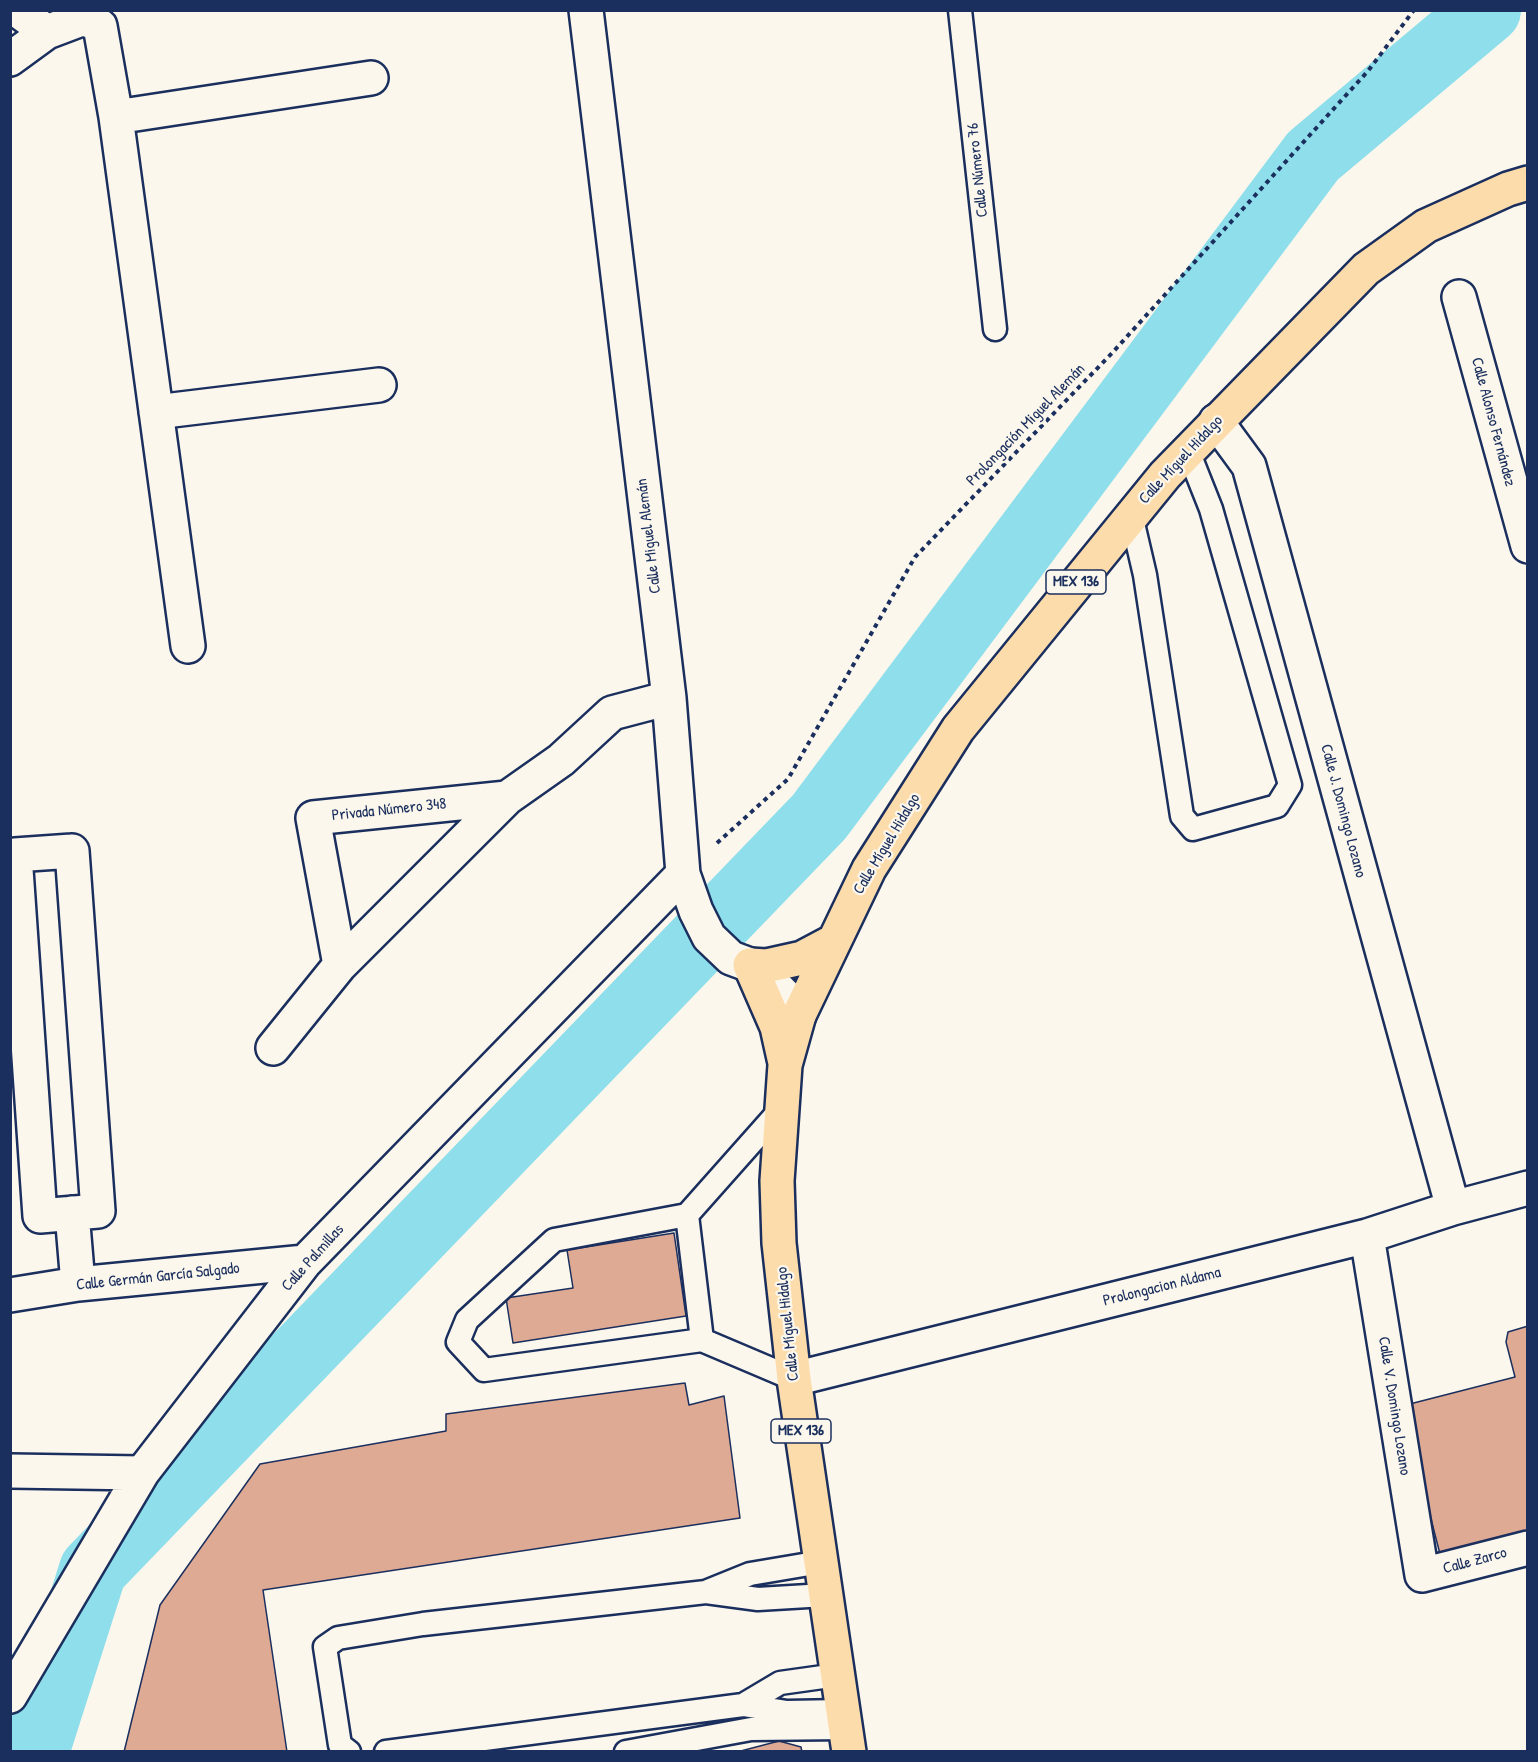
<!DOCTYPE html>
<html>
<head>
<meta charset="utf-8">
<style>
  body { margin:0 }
  #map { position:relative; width:1538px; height:1762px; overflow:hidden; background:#fbf7ec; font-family:"Patrick Hand",sans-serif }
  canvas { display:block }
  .frame { position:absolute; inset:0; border:12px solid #1b2f5e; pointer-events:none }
</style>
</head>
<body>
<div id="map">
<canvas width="1538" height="1762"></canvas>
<div class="frame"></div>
</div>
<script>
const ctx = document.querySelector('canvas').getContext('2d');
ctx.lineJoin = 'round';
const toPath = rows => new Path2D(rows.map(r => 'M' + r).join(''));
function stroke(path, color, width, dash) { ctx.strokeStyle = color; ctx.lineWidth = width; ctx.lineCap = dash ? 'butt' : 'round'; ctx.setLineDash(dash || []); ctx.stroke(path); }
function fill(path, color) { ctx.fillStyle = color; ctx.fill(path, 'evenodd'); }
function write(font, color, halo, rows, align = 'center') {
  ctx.font = font + ' "Patrick Hand",sans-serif'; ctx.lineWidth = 4.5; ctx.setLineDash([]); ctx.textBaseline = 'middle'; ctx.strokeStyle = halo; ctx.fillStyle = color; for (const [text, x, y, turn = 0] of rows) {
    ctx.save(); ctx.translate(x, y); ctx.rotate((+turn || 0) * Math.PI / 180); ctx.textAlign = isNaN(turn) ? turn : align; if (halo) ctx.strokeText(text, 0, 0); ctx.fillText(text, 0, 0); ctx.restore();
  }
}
stroke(toPath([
  [35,1752,93,1570,819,817,1313,156,1487,10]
]), '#8fdeeb', 68);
const building = toPath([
  [674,1233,686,1316,513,1343,506,1298,573,1288,567,1250,674,1233],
  [1528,1326,1528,1532,1441,1558,1402,1406,1515,1377,1506,1342,1508,1332,1528,1326],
  [685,1383,689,1405,724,1396,740,1518,263,1590,287,1752,124,1752,160,1605,260,1464,446,1431,446,1414,685,1383],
  [779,1741,801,1747,802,1752,737,1752,779,1741]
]);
fill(building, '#deaa93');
stroke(building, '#1b2f5e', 1.5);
const service = toPath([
  [960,10,995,329],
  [1131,515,1145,575,1182,816,1193,829,1277,806,1290,785,1211,509,1188,451],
  [782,1108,687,1215,702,1340,794,1379],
  [687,1215,554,1240,467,1320,458,1342,484,1370,702,1340],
  [708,1591,750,1574,821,1562],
  [743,1705,780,1683,837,1675],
  [349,1752,340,1745,325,1647,338,1638,423,1624,706,1592,758,1599,825,1595],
  [386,1752,743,1705,787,1712,843,1711],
  [626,1752,751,1729,845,1728]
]);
const minor = toPath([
  [17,10,47,32],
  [586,10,669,698,683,874,696,911,709,937,731,958,750,965,768,979,787,998,799,1015],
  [10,59,47,32,84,18,100,26,116,117,188,646],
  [116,117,371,78],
  [1459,297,1528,546],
  [156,412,379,385],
  [1216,421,1249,466,1453,1208],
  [72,851,98,1211,40,1216,15,855,72,851],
  [340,965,313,818,507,798],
  [273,1048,340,965,507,798,561,760,612,713,669,698],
  [72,1213,78,1284],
  [1367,1236,1422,1575,1528,1548],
  [10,1295,78,1284,305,1262],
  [794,1379,1367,1236,1453,1208,1528,1188],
  [10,1471,142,1473],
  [10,1696,142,1473,305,1262,683,874]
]);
const primary = toPath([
  [785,1063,777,1027,750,965,766,966,802,958,834,941],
  [849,1752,794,1379,779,1243,777,1181,785,1065,799,1015,869,869,958,729,1165,475,1366,269,1426,226,1508,189,1528,183]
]);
stroke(service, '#1b2f5e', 27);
stroke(minor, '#1b2f5e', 38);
stroke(primary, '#1b2f5e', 38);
stroke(toPath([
  [717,843,788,779,915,557,1113,352,1368,71,1414,10]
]), '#1b2f5e', 4, [4.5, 4.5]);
stroke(service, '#fbf7ec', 22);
stroke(minor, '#fbf7ec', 33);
stroke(primary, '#fddcac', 33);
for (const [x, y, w] of [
  [1076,582,60],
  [801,1431,60]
]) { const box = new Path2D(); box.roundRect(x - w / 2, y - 12, w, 24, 4.5); ctx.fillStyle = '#fbf7ec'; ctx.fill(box); stroke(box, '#1b2f5e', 1.5); }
write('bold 15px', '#1b2f5e', null, [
  ["MEX 136",1076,582],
  ["MEX 136",801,1431]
]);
write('16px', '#1b2f5e', '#fbf7ec', [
  ["Calle Número 76",978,170,-96],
  ["Calle Alonso Fernández",1493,422,75],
  ["Prolongación Miguel Alemán",1026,425,-46],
  ["Calle Míguel Hidalgo",1181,460,-47],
  ["Calle Miguel Alemán",649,536,-97],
  ["Privada Número 348",389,810,-6],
  ["Calle J. Domingo Lozano",1343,811,75],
  ["Calle Míguel Hidalgo",887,844,-59],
  ["Calle Palmillas",313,1258,-48],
  ["Calle Germán García Salgado",158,1277,-6],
  ["Prolongacion Aldama",1162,1287,-14],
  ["Calle Míguel Hidalgo",788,1324,-96],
  ["Calle V. Domingo Lozano",1394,1406,81],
  ["Calle Zarco",1475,1561,-15]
]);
</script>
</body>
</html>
